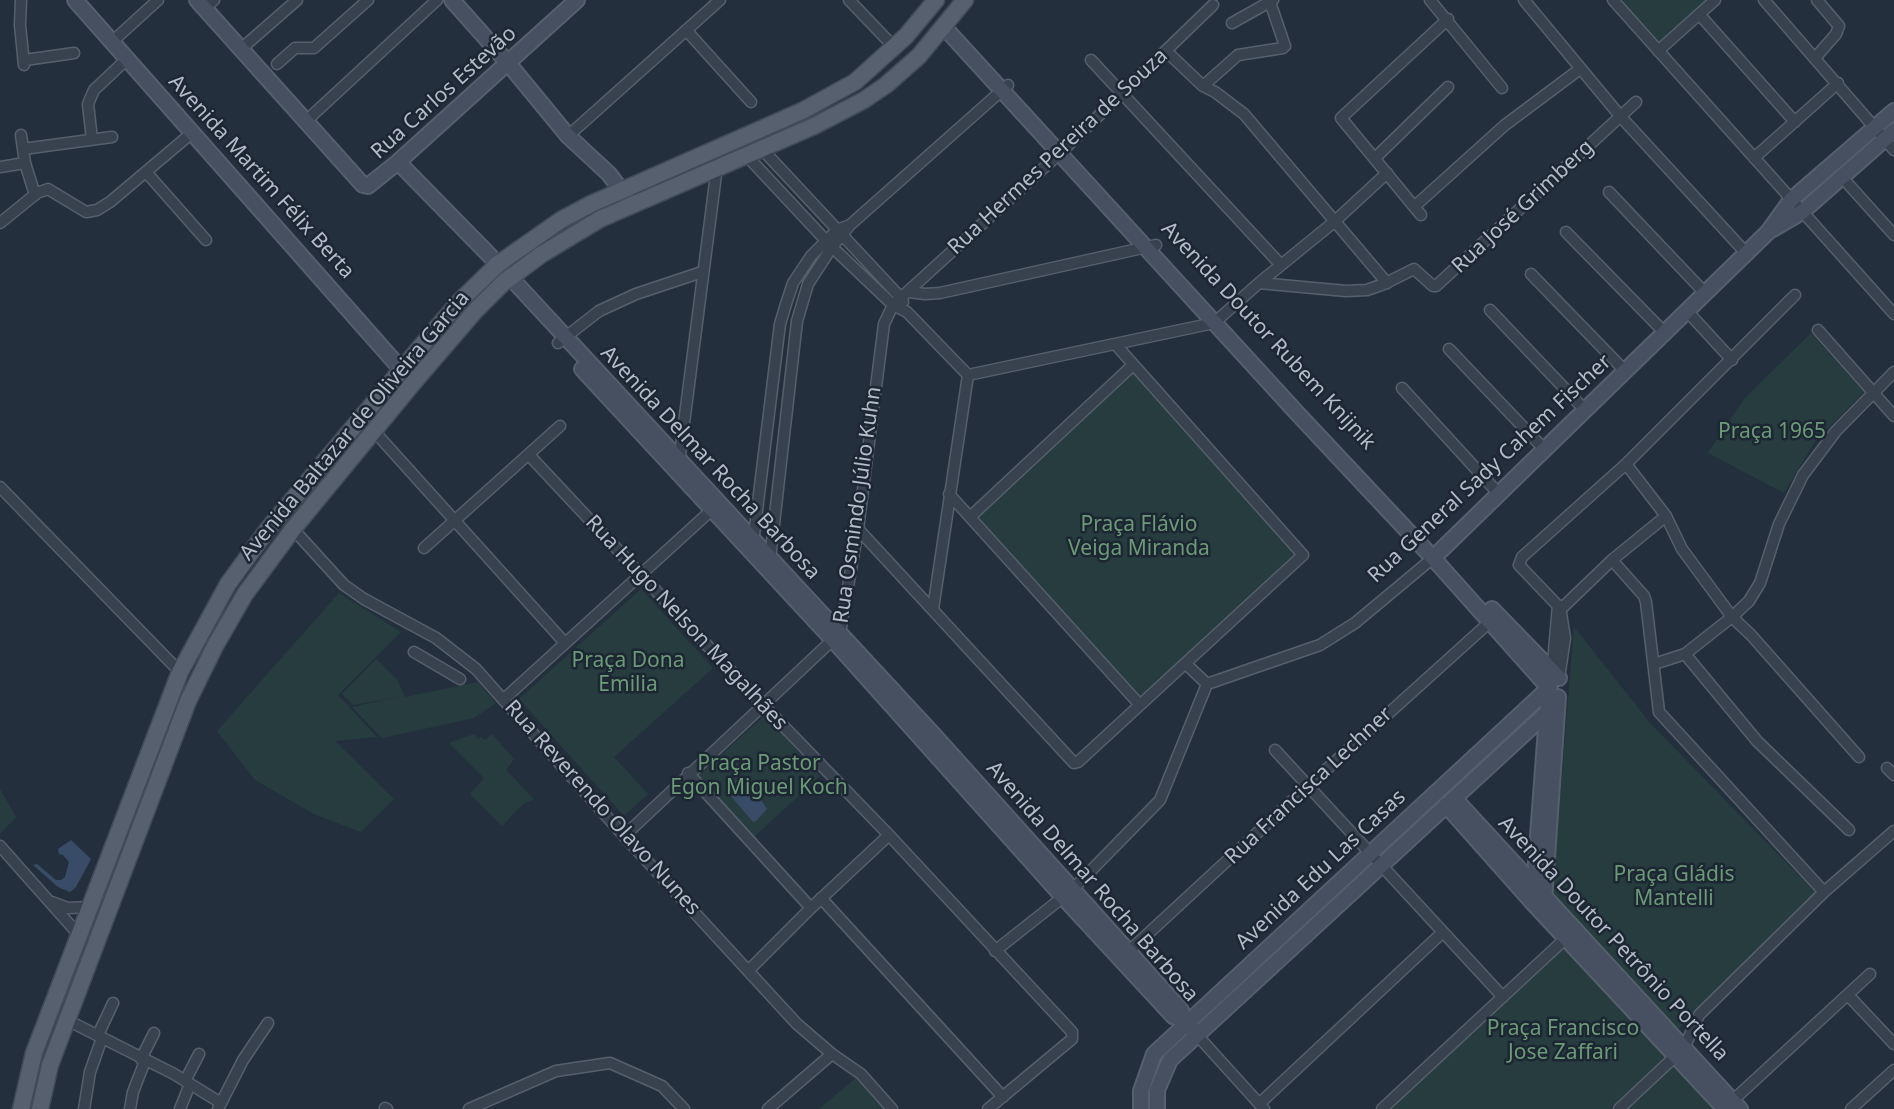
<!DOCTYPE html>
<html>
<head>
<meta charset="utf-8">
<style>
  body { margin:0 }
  canvas { display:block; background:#242f3e }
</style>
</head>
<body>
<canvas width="1894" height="1109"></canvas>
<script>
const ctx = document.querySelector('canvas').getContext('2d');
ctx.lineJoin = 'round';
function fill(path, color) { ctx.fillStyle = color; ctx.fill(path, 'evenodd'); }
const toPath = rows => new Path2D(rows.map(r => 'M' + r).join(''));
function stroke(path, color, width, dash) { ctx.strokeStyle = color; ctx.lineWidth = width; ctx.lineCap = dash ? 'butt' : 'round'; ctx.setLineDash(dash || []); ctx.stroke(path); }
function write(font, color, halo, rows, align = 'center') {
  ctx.font = font + ' "Noto Sans",sans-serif'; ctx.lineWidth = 5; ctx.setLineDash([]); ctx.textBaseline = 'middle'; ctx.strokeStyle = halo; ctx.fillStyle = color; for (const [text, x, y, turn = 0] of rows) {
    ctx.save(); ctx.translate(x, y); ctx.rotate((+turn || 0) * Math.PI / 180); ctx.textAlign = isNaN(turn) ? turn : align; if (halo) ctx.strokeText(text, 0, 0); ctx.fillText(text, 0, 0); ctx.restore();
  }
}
fill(toPath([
  [1624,0,1710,0,1659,46,1620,3],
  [1811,333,1864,392,1816,440,1784,493,1708,453,1744,399],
  [1134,372,1295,554,1141,698,977,517],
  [641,589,713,668,614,757,648,794,624,816,519,699],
  [339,593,401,632,338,695,377,737,335,741,394,799,361,832,314,814,255,780,217,731],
  [1574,627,1651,724,1817,894,1674,1033,1552,899],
  [376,659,397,679,405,697,478,682,496,703,474,718,382,738,352,707,398,697,353,705,342,694],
  [765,715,820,776,754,837,698,776],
  [474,734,478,739,481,737,485,740,492,734,514,759,506,770,534,799,523,804,502,826,470,794,484,778,449,743],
  [0,789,16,817,0,834],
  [1566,944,1669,1055,1610,1109,1389,1109],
  [1677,1063,1719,1109,1626,1109],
  [857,1077,884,1109,819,1109]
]), '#263c3f');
fill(toPath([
  [740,777,758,795,767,809,756,821,753,822,725,789],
  [71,840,91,859,76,887,70,892,58,887,33,865,37,864,56,880,61,880,65,877,69,862,63,855,59,854,58,849]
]), '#394c67');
const street = toPath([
  [21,0,20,25,24,65],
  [849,0,894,47],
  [1430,0,1502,88],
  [1524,0,1621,117,1746,253],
  [1613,0,1894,314],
  [1764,0,1894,150],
  [205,8,214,0],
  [1699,14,1795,122],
  [1232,23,1273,0],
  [686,30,751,102],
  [113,41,158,0],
  [241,49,297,0],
  [1166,51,1203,86,1215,92,1244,114,1387,283],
  [1658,51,1715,0],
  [1815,58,1836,34,1839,26,1817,0],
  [25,60,74,53],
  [1091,60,1281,265],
  [277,64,295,48,314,48,368,0],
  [1203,86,1238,55,1283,48,1285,46,1270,2],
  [306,121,437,0],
  [21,135,25,163,35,195],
  [568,136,720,0],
  [92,139,88,104,94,90,128,58],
  [761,148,901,298,903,302],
  [23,149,112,137],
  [746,155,832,247,893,305,907,312,968,375],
  [1375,158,1448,87],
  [1754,158,1838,83],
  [0,167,25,163],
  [146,172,206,240],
  [1841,176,1894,235],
  [1609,192,1705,293],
  [1415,206,1505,125,1580,69],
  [1421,215,1341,118,1448,19],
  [0,223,37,193,48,189,86,212,97,210,110,202,193,132],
  [1566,232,1665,333],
  [1531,274,1625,371],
  [1259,283,1334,222,1387,173],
  [909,292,925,294,940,293,1156,245],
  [1490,310,1585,410],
  [1687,311,1732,360],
  [1818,330,1894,416],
  [558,343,599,311,636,294,702,272],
  [1449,349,1545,450],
  [968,375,1214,323,1259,283,1346,291,1367,290,1384,284,1414,269,1433,286,1436,286,1636,102],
  [1402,388,1499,494],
  [374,431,565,643],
  [529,455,762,704,889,835,1072,1032,1072,1039,988,1109],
  [679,462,717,167],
  [1626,464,1666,516,1682,549,1732,617,1751,635,1859,757],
  [0,487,180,672],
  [949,494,1140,705],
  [970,517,1133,365],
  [293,529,344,585,364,599,436,638,476,669,624,836,797,1024,832,1054,861,1074,892,1109],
  [858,529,1074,763,1078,762,1303,555,1116,345],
  [753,543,780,324,786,304,793,283,811,256,837,230,850,225],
  [424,548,560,426],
  [770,559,797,321,808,284,832,247,850,225,1008,85],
  [1612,560,1644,596,1646,602,1659,712,1824,892],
  [933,609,968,375],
  [1561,609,1519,565,1522,557,1626,464,1795,295],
  [1561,609,1612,560,1666,516],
  [414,652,460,679],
  [1685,654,1757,741,1849,830],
  [1186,664,1207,684],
  [1654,664,1685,654,1732,617,1749,601,1760,583,1779,524,1803,475,1836,431,1894,372],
  [1552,674,1558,605],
  [1559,678,1565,638,1561,613],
  [1207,684,1320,645,1355,623,1433,558],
  [504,699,716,506],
  [1275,750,1503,997],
  [1887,768,1894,775],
  [688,773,811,908],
  [624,836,840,633,858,529,884,324,893,305,1059,154,1213,5],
  [0,846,79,935],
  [821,898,1003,1097],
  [52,902,68,908,89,907],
  [995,951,1072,890,1160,800,1207,684],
  [1126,954,1308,786,1492,620],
  [749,970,811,908,889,835],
  [1848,995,1894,1044],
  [67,1020,174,1074,221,1103],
  [98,1035,113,1003],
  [1197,1035,1264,1109],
  [141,1059,154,1033],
  [185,1081,199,1054],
  [1730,1103,1870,974],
  [1259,1104,1443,932],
  [385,1108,387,1109],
  [84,1109,90,1072,102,1038],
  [130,1109,133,1092,145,1061],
  [180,1109,190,1084],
  [218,1109,243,1060,268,1023],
  [469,1109,556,1071,610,1063,662,1086,684,1109],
  [768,1109,832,1054],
  [1382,1109,1566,938],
  [1619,1109,1684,1048,1699,1015,1824,892,1894,831],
  [1851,1109,1894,1070]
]);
const secondary = toPath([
  [75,0,408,377],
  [197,0,363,185,368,186,398,162,577,0],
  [452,0,508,63,568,136,609,174,627,198],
  [944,27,1297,413,1433,558,1549,688,1533,903],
  [398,162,498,264,933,734,1180,1009,1186,1022,1197,1035],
  [1773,229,1802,212,1894,131],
  [582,369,833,640,1064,898,1173,1016,1186,1022],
  [1433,558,1768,232,1791,200,1894,111],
  [1492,609,1559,678],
  [1454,798,1740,1109],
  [1446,805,1533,903,1725,1109],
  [1544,901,1558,697],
  [1141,1109,1141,1091,1154,1054,1550,687],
  [1157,1109,1157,1090,1170,1060,1549,711]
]);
const primary = toPath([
  [21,1109,34,1053,180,672,228,584,268,529,433,332,460,301,498,264,561,220,591,204,802,111,855,82,906,36,936,0],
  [40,1109,50,1065,188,701,215,646,245,594,293,529,414,382,475,311,503,283,542,254,600,219,814,126,864,100,886,85,919,56,965,0]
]);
stroke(street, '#565f6c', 13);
stroke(secondary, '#565f6c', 18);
stroke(primary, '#414a57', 19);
stroke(street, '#38414e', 10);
stroke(secondary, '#465061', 14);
stroke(primary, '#56606e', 16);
write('21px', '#b4bcc9', '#1d2633', [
  ["Rua Carlos Estevão",444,93,-42],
  ["Rua Hermes Pereira de Souza",1058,152,-43],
  ["Avenida Martim Félix Berta",261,177,48],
  ["Rua José Grimberg",1523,207,-43],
  ["Avenida Doutor Rubem Knijnik",1268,336,47],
  ["Avenida Baltazar de Oliveira Garcia",355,426,-50],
  ["Avenida Delmar Rocha Barbosa",710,463,47],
  ["Rua General Sady Cahem Fischer",1490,469,-43],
  ["Rua Osmindo Júlio Kuhn",858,505,-82],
  ["Rua Hugo Nelson Magalhães",686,623,47],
  ["Rua Francisca Lechner",1309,786,-43],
  ["Rua Reverendo Olavo Nunes",602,808,48],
  ["Avenida Edu Las Casas",1321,870,-43],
  ["Avenida Delmar Rocha Barbosa",1092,882,49],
  ["Avenida Doutor Petrônio Portella",1613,939,47]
]);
write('21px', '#6b9a76', '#1d2633', [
  ["Praça 1965",1772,432],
  ["Praça Flávio",1139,525],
  ["Veiga Miranda",1139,549],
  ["Praça Dona",628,661],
  ["Emilia",628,685],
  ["Praça Pastor",759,764],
  ["Egon Miguel Koch",759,788],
  ["Praça Gládis",1674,875],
  ["Mantelli",1674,899],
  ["Praça Francisco",1563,1029],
  ["Jose Zaffari",1563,1053]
]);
</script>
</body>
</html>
